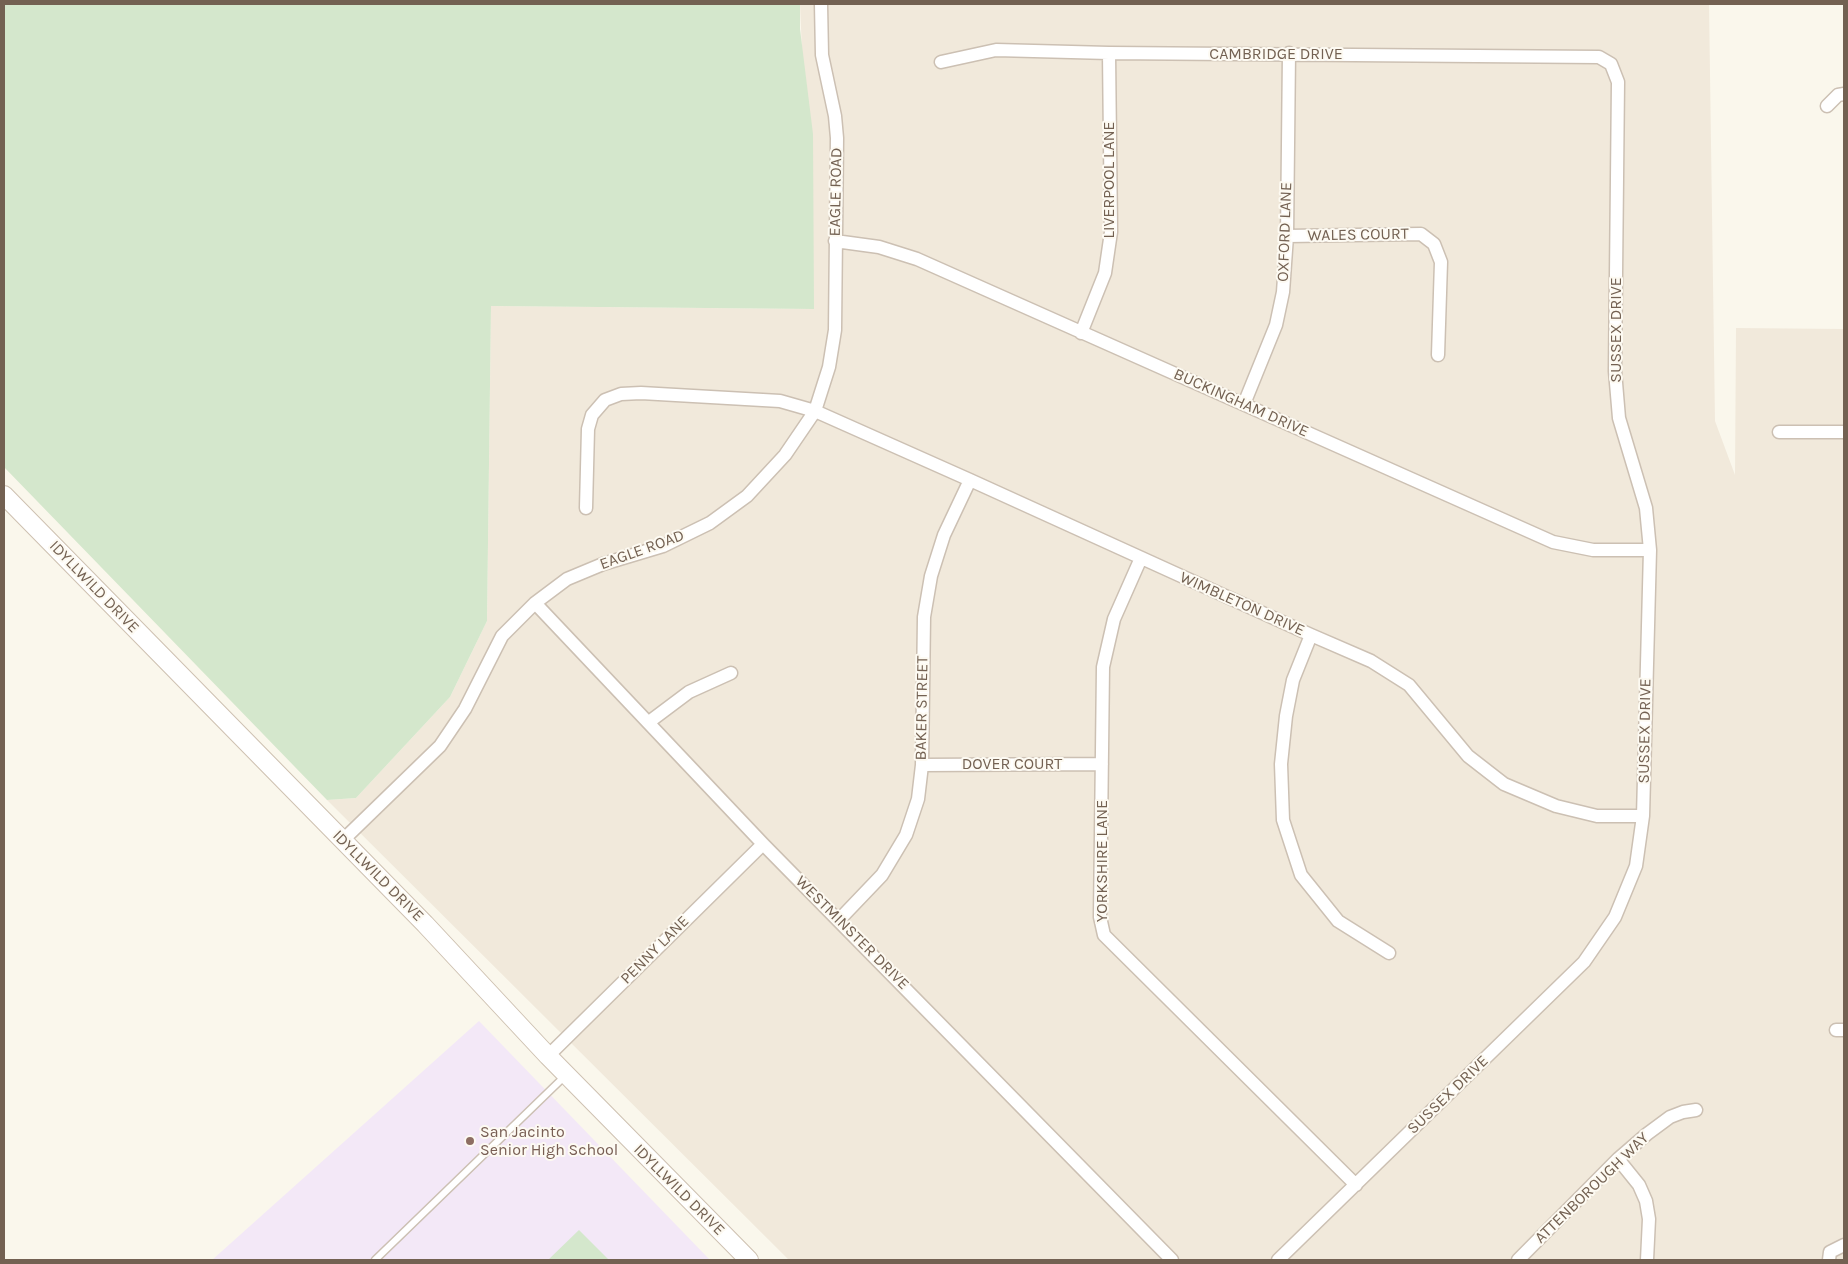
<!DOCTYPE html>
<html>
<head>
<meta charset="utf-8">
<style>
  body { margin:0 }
  #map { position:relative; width:1848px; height:1264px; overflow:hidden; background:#faf7ec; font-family:Karla,sans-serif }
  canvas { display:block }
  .frame { position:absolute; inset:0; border:5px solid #736152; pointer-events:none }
</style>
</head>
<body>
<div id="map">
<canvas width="1848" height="1264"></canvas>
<div class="frame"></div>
</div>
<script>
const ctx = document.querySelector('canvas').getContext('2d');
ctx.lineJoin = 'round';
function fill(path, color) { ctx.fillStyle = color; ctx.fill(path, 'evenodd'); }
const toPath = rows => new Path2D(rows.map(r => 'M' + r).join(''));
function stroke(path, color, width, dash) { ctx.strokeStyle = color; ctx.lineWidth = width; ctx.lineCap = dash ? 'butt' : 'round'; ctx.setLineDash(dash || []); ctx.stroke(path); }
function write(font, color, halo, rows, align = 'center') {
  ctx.font = font + ' Karla,sans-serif'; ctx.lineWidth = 4; ctx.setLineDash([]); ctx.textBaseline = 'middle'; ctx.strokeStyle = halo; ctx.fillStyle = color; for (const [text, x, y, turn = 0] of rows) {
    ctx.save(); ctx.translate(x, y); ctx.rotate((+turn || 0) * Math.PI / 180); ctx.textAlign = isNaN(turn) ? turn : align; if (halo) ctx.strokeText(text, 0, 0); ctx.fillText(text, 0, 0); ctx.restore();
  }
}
fill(toPath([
  [800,4,1709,4,1715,421,1735,475,1736,328,1844,329,1844,1260,789,1260,327,800,356,798,450,697,487,621,491,306,813,309]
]), '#f1e9db');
fill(toPath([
  [479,1021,710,1260,212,1260]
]), '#f3e8f7');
fill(toPath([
  [4,4,800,4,800,29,813,134,814,309,491,306,487,621,450,697,356,798,327,800,4,467],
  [579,1230,609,1260,548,1260]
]), '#d4e7cc');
const lane = toPath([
  [375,1260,566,1075]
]);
const street = toPath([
  [941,62,996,50,1109,53,1599,57,1611,64,1618,82,1615,371,1619,418,1646,508,1650,550,1643,816,1636,866,1615,917,1584,962,1278,1260],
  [1827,106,1838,95,1844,94],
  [1287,236,1421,234,1434,244,1441,262,1438,355],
  [835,241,879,247,917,259,1553,542,1593,550,1650,550],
  [1081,333,1105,273,1111,232,1109,53],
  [1244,404,1276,325,1283,292,1287,236,1289,53],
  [1779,432,1844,432],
  [586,508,588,429,592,415,605,400,621,394,641,393,780,401,815,411,970,480,1311,635,1371,661,1409,685,1468,756,1504,784,1556,806,1597,816,1643,816],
  [1141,558,1114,619,1103,667,1100,917,1104,935,1356,1185],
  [535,603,763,844,1172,1260],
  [1311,635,1293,680,1286,716,1281,764,1283,820,1301,875,1338,921,1389,953],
  [649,722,689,692,731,673],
  [922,765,1102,764],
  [342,841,440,746,465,709,502,636,535,603,567,579,603,564,663,546,710,523,747,496,785,455,815,411,829,367,835,330,837,138,835,116,822,55,821,4],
  [839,920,882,875,906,835,918,799,922,765,924,617,931,576,944,535,970,480],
  [1836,1030,1844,1030],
  [548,1056,763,844],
  [1618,1159,1639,1185,1646,1201,1649,1219,1647,1260],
  [1518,1260,1618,1159,1647,1134,1670,1117,1683,1112,1696,1110],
  [1829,1260,1830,1252,1844,1245]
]);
const secondary = toPath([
  [4,495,425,924,548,1056,749,1260]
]);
stroke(lane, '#ccc0b3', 9);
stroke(street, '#ccc0b3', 15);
stroke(secondary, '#cec1b1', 20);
stroke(lane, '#fff', 6);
stroke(street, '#fff', 12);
stroke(secondary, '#fff', 18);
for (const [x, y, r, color] of [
  [470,1141,5,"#8d6e63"]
]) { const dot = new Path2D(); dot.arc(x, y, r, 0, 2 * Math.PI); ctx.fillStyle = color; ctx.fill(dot); stroke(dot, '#fdfaf2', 2); }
write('16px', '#736152', '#fdfaf2', [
  ["CAMBRIDGE DRIVE",1276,54],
  ["LIVERPOOL LANE",1109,180,-90],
  ["EAGLE ROAD",836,192,-89],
  ["OXFORD LANE",1285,232,-88],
  ["WALES COURT",1358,235,-1],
  ["SUSSEX DRIVE",1616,330,-90],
  ["BUCKINGHAM DRIVE",1241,403,24],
  ["EAGLE ROAD",642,550,-20],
  ["IDYLLWILD DRIVE",94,587,46],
  ["WIMBLETON DRIVE",1242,604,24],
  ["BAKER STREET",922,708,-89],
  ["SUSSEX DRIVE",1645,731,-89],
  ["DOVER COURT",1012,764],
  ["YORKSHIRE LANE",1102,861,-90],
  ["IDYLLWILD DRIVE",378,876,45],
  ["WESTMINSTER DRIVE",852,933,45],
  ["PENNY LANE",655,950,-45],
  ["SUSSEX DRIVE",1448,1095,-44],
  ["ATTENBOROUGH WAY",1592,1188,-44],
  ["IDYLLWILD DRIVE",679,1190,45]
]);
write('16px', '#785e54', '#fdfaf2', [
  ["San Jacinto",480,1132],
  ["Senior High School",480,1150]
], 'left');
</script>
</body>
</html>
